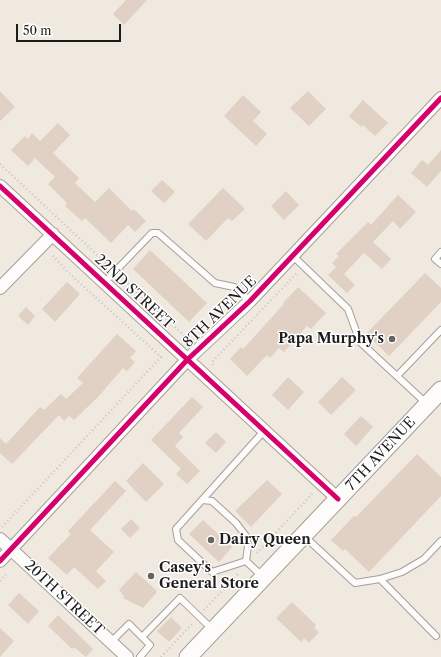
<!DOCTYPE html>
<html>
<head>
<meta charset="utf-8">
<style>
  body { margin:0 }
  #map { position:relative; width:441px; height:657px; overflow:hidden; background:#f0e9df; font-family:"Libre Caslon Text",serif }
  canvas { display:block }
  .scale { position:absolute; left:16px; top:24px; width:105px; height:18px; box-sizing:border-box; border:2px solid #1c1c1c; border-top:0; padding-left:5px; font-size:12px; line-height:14px; white-space:nowrap; color:#1c1c1c; -webkit-text-stroke:3px #fff; paint-order:stroke }
</style>
</head>
<body>
<div id="map">
<canvas width="441" height="657"></canvas>
<div class="scale">50 m</div>
</div>
<script>
const ctx = document.querySelector('canvas').getContext('2d');
ctx.lineJoin = 'round';
function fill(path, color) { ctx.fillStyle = color; ctx.fill(path, 'evenodd'); }
const toPath = rows => new Path2D(rows.map(r => 'M' + r).join(''));
function stroke(path, color, width, dash) { ctx.strokeStyle = color; ctx.lineWidth = width; ctx.lineCap = dash ? 'butt' : 'round'; ctx.setLineDash(dash || []); ctx.stroke(path); }
function write(font, color, halo, rows, align = 'center') {
  ctx.font = font + ' "Libre Caslon Text",serif'; ctx.lineWidth = 3; ctx.setLineDash([]); ctx.textBaseline = 'middle'; ctx.strokeStyle = halo; ctx.fillStyle = color; for (const [text, x, y, turn = 0] of rows) {
    ctx.save(); ctx.translate(x, y); ctx.rotate((+turn || 0) * Math.PI / 180); ctx.textAlign = isNaN(turn) ? turn : align; if (halo) ctx.strokeText(text, 0, 0); ctx.fillText(text, 0, 0); ctx.restore();
  }
}
fill(toPath([
  [126,0,147,0,124,25,113,14],
  [0,91,15,107,0,121],
  [308,91,326,109,309,126,290,108],
  [243,95,261,112,253,121,267,134,256,146,224,116],
  [363,100,388,123,375,136,363,125,361,127,349,116],
  [58,123,70,135,53,153,79,178,75,183,95,202,109,188,132,211,134,209,146,221,135,232,128,225,111,243,85,218,82,221,65,206,67,203,48,184,55,177,35,158,28,166,11,150,25,136,28,139,32,133,40,141],
  [441,150,441,171,427,187,411,173,422,160,428,165],
  [162,180,175,192,164,203,151,191],
  [223,188,245,209,232,221,228,218,206,241,188,224],
  [286,191,299,205,284,220,271,206],
  [398,195,416,212,400,229,393,221,373,242,391,259,382,269,364,253,344,274,355,285,347,293,328,275,336,267,332,263,339,256,336,254,368,222,371,225],
  [150,250,207,303,189,322,133,269],
  [425,273,441,288,441,302,389,356,366,334],
  [67,282,80,294,55,322,42,309],
  [298,287,326,313,311,329,307,326,284,352,279,348,270,358,267,355,247,376,230,359,241,347,243,349,284,304,283,303],
  [26,307,35,316,28,325,18,316],
  [117,334,136,351,130,358,135,362,127,371,123,368,98,397,74,420,69,416,64,421,59,415,12,464,0,453,0,438,6,444,40,407,44,410,61,394,66,399,83,383,77,378],
  [288,377,304,392,288,410,272,395],
  [342,377,356,390,331,415,318,402],
  [192,397,203,407,179,433,183,437,175,446,200,471,187,484,176,474,181,469,151,440],
  [361,416,373,427,356,446,344,434],
  [216,432,226,442,216,453,205,443],
  [417,454,441,477,441,496,369,572,345,549,343,551,331,540,354,516,356,517],
  [143,463,164,484,146,502,126,481],
  [267,480,282,494,251,527,235,511],
  [115,481,126,491,90,530,114,552,96,571,106,581,98,589,74,567,67,575,48,558,71,534,68,531],
  [131,519,140,528,130,538,121,529],
  [203,520,232,547,219,562,189,534],
  [136,572,157,591,156,593,143,608,123,598,124,596,119,590],
  [19,593,39,611,28,624,8,605],
  [292,602,316,625,314,628,319,632,309,643,304,638,301,642,276,618],
  [58,615,93,649,86,657,74,647,72,649,48,626],
  [171,617,182,628,169,642,157,631],
  [0,628,14,641,0,657]
]), '#e1d0c4');
const service = toPath([
  [441,252,435,259,441,264],
  [293,256,348,309,360,342,426,403],
  [105,282,152,233,158,233,215,283,234,287,250,301],
  [397,376,441,330],
  [202,500,212,501,236,523,246,536,248,546,246,561,212,572,178,540,176,529,202,500,264,431],
  [304,536,355,583,380,579,402,572,424,559,441,541],
  [246,561,263,577],
  [380,579,436,636],
  [111,642,129,624,142,637,180,598,212,629],
  [140,657,150,645,142,637]
]);
const minor = toPath([
  [0,186,338,499],
  [0,288,53,234],
  [0,539,127,657],
  [0,561,188,359,250,301,441,98]
]);
const secondary = toPath([
  [188,657,441,390]
]);
stroke(service, '#a49f9a', 8);
stroke(minor, '#a49f9a', 14);
stroke(secondary, '#a49f9a', 19);
stroke(toPath([
  [0,164,109,266],
  [122,278,190,341],
  [213,365,212,362,297,273],
  [2,527,161,357,70,274,51,254],
  [257,553,313,493],
  [0,581,8,572],
  [204,610,238,574],
  [161,657,193,623]
]), '#c8c7c5', 2.5, [1, 3]);
stroke(service, '#fdfcfa', 6);
stroke(minor, '#fdfcfa', 12);
stroke(secondary, '#fdfcfa', 17);
stroke(toPath([
  [0,186,338,499],
  [0,561,188,359,250,301,441,98]
]), '#d6006c', 5);
for (const [x, y, r, color] of [
  [392,339,4,"#666460"],
  [211,540,4,"#666460"],
  [151,576,4,"#666460"]
]) { const dot = new Path2D(); dot.arc(x, y, r, 0, 2 * Math.PI); ctx.fillStyle = color; ctx.fill(dot); stroke(dot, '#fff', 1.5); }
write('14px', '#1c1c1c', '#fff', [
  ["22ND STREET",134,292,43],
  ["8TH AVENUE",220,312,-44],
  ["7TH AVENUE",381,454,-47],
  ["20TH STREET",64,598,43]
]);
write('bold 14px', '#1c1c1c', '#fff', [
  ["Papa Murphy's",384,339,"right"],
  ["Dairy Queen",219,540],
  ["Casey's",159,568],
  ["General Store",159,584]
], 'left');
</script>
</body>
</html>
